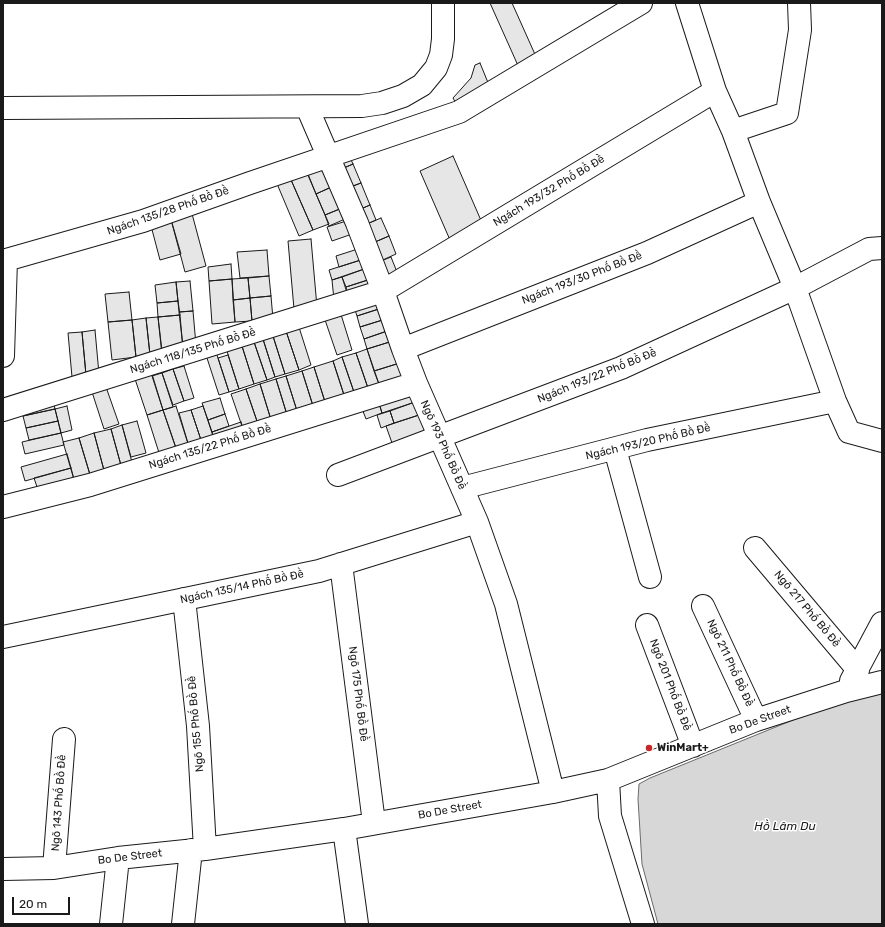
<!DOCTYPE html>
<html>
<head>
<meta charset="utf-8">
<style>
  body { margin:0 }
  #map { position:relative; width:885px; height:927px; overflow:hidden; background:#fff; font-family:Rubik,sans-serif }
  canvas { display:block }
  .frame { position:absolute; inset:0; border:4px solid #1a1a1a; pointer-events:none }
  .scale { position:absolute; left:12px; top:897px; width:58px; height:18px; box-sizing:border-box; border:2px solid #1a1a1a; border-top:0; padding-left:5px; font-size:12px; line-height:14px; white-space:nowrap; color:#1a1a1a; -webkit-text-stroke:3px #fff; paint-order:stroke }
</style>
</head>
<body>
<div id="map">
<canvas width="885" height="927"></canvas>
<div class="frame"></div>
<div class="scale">20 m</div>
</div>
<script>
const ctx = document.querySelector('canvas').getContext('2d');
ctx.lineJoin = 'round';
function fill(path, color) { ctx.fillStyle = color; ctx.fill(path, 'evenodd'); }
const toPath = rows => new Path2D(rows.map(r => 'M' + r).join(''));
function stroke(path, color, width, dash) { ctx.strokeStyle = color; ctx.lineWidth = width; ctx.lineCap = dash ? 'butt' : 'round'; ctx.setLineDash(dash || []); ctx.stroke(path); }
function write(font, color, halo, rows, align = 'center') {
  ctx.font = font + ' Rubik,sans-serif'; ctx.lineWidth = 3; ctx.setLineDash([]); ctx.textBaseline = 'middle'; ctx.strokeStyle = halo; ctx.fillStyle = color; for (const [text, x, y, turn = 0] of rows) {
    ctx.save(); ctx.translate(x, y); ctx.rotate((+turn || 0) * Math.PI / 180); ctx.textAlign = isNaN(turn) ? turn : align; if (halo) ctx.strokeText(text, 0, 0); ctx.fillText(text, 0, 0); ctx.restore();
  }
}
const water = toPath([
  [882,689,882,924,658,924,642,864,638,799,639,784,650,778,835,703,882,689]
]);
fill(water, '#d7d7d7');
stroke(water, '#6a6a6a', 1);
const building = toPath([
  [490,3,512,3,538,61,520,70,490,3],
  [480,63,491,90,459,109,453,98,471,78,475,65,480,63],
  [347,151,353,164,337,171,347,151],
  [453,156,483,225,450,240,420,171,453,156],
  [353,164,361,183,345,189,337,171,353,164],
  [330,165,338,184,316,194,308,174,330,165],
  [304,166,329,224,313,230,288,173,304,166],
  [288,173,313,230,299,236,275,179,288,173],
  [361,183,370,205,354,212,345,189,361,183],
  [338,184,347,206,325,215,316,194,338,184],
  [370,205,376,220,360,227,354,212,370,205],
  [347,206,352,216,329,226,325,215,347,206],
  [191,210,206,266,185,272,170,216,191,210],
  [170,216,181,254,160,260,150,222,170,216],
  [381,218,389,236,368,245,360,227,381,218],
  [353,219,358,232,332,241,327,227,353,219],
  [389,236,396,254,376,263,368,245,389,236],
  [311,239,317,307,294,309,288,241,311,239],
  [364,247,367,258,339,267,336,256,364,247],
  [267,250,269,276,240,278,237,252,267,250],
  [391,257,399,277,384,284,376,263,391,257],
  [367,258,370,267,332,280,329,270,367,258],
  [231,264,232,279,209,281,208,267,231,264],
  [370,267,374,278,346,287,342,277,370,267],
  [269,276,271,296,250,298,248,278,269,276],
  [342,277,349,299,334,300,332,280,342,277],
  [248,278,250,298,233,300,232,279,248,278],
  [374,278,377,290,349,299,346,287,374,278],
  [232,279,235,322,212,324,209,281,232,279],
  [190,281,193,311,179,312,176,282,190,281],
  [176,282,178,301,157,303,155,285,176,282],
  [129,292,132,320,108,322,105,294,129,292],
  [381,294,385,307,357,316,353,304,381,294],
  [271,296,273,319,252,321,250,298,271,296],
  [250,298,252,321,235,322,233,300,250,298],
  [178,301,180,315,158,317,157,303,178,301],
  [385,307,389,318,360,327,357,316,385,307],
  [339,308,352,350,337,355,323,314,339,308],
  [193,311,196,345,183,347,179,312,193,311],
  [180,315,183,349,162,351,158,317,180,315],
  [158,317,162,355,150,355,146,318,158,317],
  [146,318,150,355,136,357,132,320,146,318],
  [389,318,393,329,364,339,360,327,389,318],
  [132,320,136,357,112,360,108,322,132,320],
  [298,324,311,365,299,370,285,328,298,324],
  [285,328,299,370,285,374,272,333,285,328],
  [393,329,396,340,367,349,364,339,393,329],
  [95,330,99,374,86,375,82,332,95,330],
  [82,332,86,375,72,377,68,333,82,332],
  [272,333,285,374,275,377,262,336,272,333],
  [262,336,275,377,267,380,253,339,262,336],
  [253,339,267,380,254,384,241,343,253,339],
  [396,340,403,362,374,371,367,349,396,340],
  [241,343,254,384,239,389,226,348,241,343],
  [367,349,380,387,369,391,356,353,367,349],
  [216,352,229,392,219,395,206,355,216,352],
  [356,353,369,391,355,395,342,357,356,353],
  [228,355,239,389,229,392,218,358,228,355],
  [342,357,355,395,345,398,333,361,342,357],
  [333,361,345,398,326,405,314,367,333,361],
  [403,362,408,378,380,387,374,371,403,362],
  [184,366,194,398,184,401,173,369,184,366],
  [314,367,326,405,314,409,302,371,314,367],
  [173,369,184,401,173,405,162,373,173,369],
  [302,371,314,409,298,414,286,376,302,371],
  [162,373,173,407,163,410,152,376,162,373],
  [152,374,163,410,147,415,135,379,152,374],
  [286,376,298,414,288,418,276,379,286,376],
  [276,379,288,418,272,423,260,384,276,379],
  [260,384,272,423,259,427,246,389,260,384],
  [106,387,119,424,104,429,92,392,106,387],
  [246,389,259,427,244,432,231,394,246,389],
  [411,389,415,402,382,413,378,400,411,389],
  [220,398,225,414,208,420,202,403,220,398],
  [53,399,55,409,23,416,21,406,53,399],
  [378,400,382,413,366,419,361,406,378,400],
  [415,402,419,415,394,423,390,411,415,402],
  [67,406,72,430,61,433,55,409,67,406],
  [176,406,190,450,178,454,163,410,176,406],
  [203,406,215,442,203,446,191,410,203,406],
  [55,409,58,421,26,428,23,416,55,409],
  [163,410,178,454,161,459,147,415,163,410],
  [191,410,203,446,190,450,179,413,191,410],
  [390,411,394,423,381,428,377,415,390,411],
  [225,414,229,426,212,432,208,420,225,414],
  [419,415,425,432,392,443,386,426,419,415],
  [58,421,61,433,29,440,26,428,58,421],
  [137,421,146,453,131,457,122,425,137,421],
  [241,422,244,432,215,442,212,432,241,422],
  [122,425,133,466,122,469,111,429,122,425],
  [111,429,122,469,105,474,94,433,111,429],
  [61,433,64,445,25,454,22,442,61,433],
  [94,433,105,474,91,478,79,438,94,433],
  [79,438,91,478,75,483,63,442,79,438],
  [67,454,71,468,25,481,21,467,67,454],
  [71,468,75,483,39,493,34,478,71,468]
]);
fill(building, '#e6e6e6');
stroke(building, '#1a1a1a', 1);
const minor = toPath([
  [687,3,715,91,733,131,759,202,795,288,835,401,849,432,882,441],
  [307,107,357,223,383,291,403,349,416,383,477,522,506,604,553,792],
  [3,108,362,106,382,103,403,96,422,85,436,68,441,55,443,39,443,3],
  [733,131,787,113,800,30,799,3],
  [403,349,647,253,759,202],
  [3,356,6,260,143,221,250,183,459,112,641,3],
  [3,410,383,291,715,91],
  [615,449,650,577],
  [338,475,621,368,795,288,869,249,882,248],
  [462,488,647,440,835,401],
  [3,507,90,485,416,383],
  [755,548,858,670],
  [341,564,374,823],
  [184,599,198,726,205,849],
  [703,606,756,720],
  [647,625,693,746],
  [3,637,319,571,477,522],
  [851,681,882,623],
  [608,780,610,816,643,924],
  [344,829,357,924],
  [54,868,64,739],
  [3,869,54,868,118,858,205,849,344,829,553,792,608,780,756,720,846,691,882,682],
  [111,924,118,858],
  [183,924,191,850]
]);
stroke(minor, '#1a1a1a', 24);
stroke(minor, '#fff', 22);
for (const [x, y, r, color] of [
  [649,748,4,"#c62828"]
]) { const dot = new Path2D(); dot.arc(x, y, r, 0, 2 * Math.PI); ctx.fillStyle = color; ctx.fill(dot); stroke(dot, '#fff', 1.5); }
write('11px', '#1a1a1a', '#fff', [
  ["Ngách 193/32 Phố Bồ Đề",549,191,-31],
  ["Ngách 135/28 Phố Bồ Đề",168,211,-19],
  ["Ngách 193/30 Phố Bồ Đề",582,278,-21],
  ["Ngách 118/135 Phố Bồ Đề",193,351,-17],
  ["Ngách 193/22 Phố Bồ Đề",597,376,-22],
  ["Ngách 193/20 Phố Bồ Đề",648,442,-13],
  ["Ngõ 193 Phố Bồ Đề",443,445,66],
  ["Ngách 135/22 Phố Bồ Đề",210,447,-17],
  ["Ngách 135/14 Phố Bồ Đề",242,587,-12],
  ["Ngõ 217 Phố Bồ Đề",807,609,50],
  ["Ngõ 211 Phố Bồ Đề",730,663,65],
  ["Ngõ 201 Phố Bồ Đề",670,685,69],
  ["Ngõ 175 Phố Bồ Đề",358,694,83],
  ["Bo De Street",760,720,-20],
  ["Ngõ 155 Phố Bồ Đề",196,724,-95],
  ["Ngõ 143 Phố Bồ Đề",59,803,-86],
  ["Bo De Street",450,810,-10],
  ["Bo De Street",130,857,-7]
]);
write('bold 11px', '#1a1a1a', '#fff', [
  ["WinMart+",657,748]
], 'left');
write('italic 12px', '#1a1a1a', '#fff', [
  ["Hồ Lâm Du",785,827]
]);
</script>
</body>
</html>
